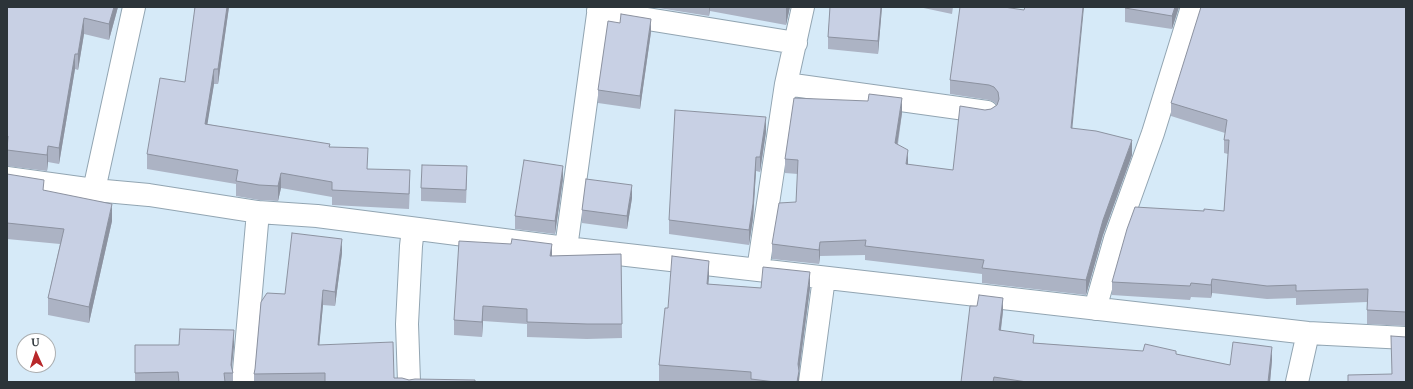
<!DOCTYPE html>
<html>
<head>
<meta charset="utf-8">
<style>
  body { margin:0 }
  #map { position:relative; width:1413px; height:389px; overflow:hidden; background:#d6eaf8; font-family:Lora,serif }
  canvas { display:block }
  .frame { position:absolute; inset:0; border:8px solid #2c3439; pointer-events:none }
  .north { position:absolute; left:16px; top:333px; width:40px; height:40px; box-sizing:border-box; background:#fff; border:1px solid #abaeb0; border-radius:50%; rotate:357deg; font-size:11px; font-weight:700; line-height:16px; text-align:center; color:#2c3439 }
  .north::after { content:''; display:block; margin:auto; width:14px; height:18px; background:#b8282a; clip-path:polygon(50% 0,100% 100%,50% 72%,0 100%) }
</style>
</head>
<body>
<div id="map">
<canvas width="1413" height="389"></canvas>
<div class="frame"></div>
<div class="north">U</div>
</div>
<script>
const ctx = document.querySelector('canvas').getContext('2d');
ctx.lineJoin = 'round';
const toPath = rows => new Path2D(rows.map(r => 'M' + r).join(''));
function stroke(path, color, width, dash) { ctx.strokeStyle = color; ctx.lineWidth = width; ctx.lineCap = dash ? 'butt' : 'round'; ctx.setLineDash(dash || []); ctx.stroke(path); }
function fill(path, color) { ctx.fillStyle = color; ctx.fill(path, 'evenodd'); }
const minor = toPath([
  [598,11,796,43],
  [786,84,987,112],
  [7,178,94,190,149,195,258,212,317,216,566,248,1134,313,1308,333,1406,338],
  [94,190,134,7],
  [566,248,599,7],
  [758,270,786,84,803,7],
  [1095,309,1115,239,1153,133,1192,7],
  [243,382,258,212],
  [409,382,407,324,411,246,413,229],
  [810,382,824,278],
  [1297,382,1308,333]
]);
stroke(minor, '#92a5b2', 24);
stroke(minor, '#fff', 22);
fill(toPath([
  [7,7,118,7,109,40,84,34,78,70,75,69,59,164,48,162,47,171,7,166],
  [195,7,229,7,218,84,214,84,207,124,330,147,368,169,410,185,409,209,332,205,332,197,281,188,278,201,259,200,236,196,236,184,147,169,147,154,185,82],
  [652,7,790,7,786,25,710,11,709,16],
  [830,7,882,7,878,54,828,49,828,37],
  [919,7,953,7,952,14],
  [960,7,1072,128,1132,155,1103,235,1086,295,982,283,982,274,865,260,865,255,820,256,819,264,772,259,772,244,796,202,798,174,785,173,785,159,902,113,898,144,908,165,953,170,985,110,991,109,997,105,994,102,989,100,950,94,950,80],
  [1125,7,1179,7,1172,29,1125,22],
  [1406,7,1406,326,1367,324,1367,302,1296,305,1296,298,1267,299,1212,293,1211,298,1191,297,1190,300,1112,295,1112,282,1204,211,1224,211,1228,154,1224,153,1224,140,1225,133,1171,116,1171,103],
  [651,32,640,109,598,103,598,90],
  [766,132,760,172,756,171,753,219,749,245,669,234,669,220],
  [7,174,112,221,89,323,48,315,48,298,60,244,7,239],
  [467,179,466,203,421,201,421,188],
  [563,179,555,234,515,229,515,216],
  [632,198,627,229,582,223,582,210],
  [342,253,335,306,323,305,319,345,394,378,409,380,475,382,254,382,254,374,255,369,285,294],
  [621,254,622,338,587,339,527,337,527,324,483,321,482,337,454,335,454,320,552,256],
  [709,277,708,284,761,288,810,288,799,372,799,382,659,382,659,365,668,308],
  [1003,311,1001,330,1034,343,1176,354,1230,365,1272,360,1270,382,961,382],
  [135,345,234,346,232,368,233,373,233,382,135,382]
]), '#acb3c4');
fill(toPath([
  [114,7,118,7,109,40,109,24],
  [227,7,229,7,218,84,218,69],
  [709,7,710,7,709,16],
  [786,7,790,7,786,25],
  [881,7,882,7,878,54,878,41],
  [1083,7,1084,7,1071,142,1071,128],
  [1175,7,1179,7,1172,29,1172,16],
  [84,18,84,34,78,70,78,54],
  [651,19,651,32,640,109,640,96],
  [75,54,75,69,59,164,59,148],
  [214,69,214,84,205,139,205,124],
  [902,98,902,113,895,158,895,143],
  [766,117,766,132,760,172,760,157],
  [1132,140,1132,155,1103,235,1086,295,1086,280,1103,220],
  [48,146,48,162,47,171,47,155],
  [908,150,908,165,906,164],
  [756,157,756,171,753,219,749,245,749,230],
  [563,166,563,179,555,234,555,221],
  [281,173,281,188,278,201,278,186],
  [632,185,632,198,627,229,627,216],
  [112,204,112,221,89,323,89,307],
  [342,239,342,253,335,306,335,292],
  [820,242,820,256,819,264,819,250],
  [552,244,552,259,550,256],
  [709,261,709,277,707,300,707,284],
  [810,272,810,288,799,372,799,382,797,382,798,364],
  [1212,279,1212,293,1211,298,1211,285],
  [323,290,323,305,318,359,318,345],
  [1003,298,1003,311,999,343,999,330],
  [483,306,483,321,482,337,482,322],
  [234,330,234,346,231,373,231,365],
  [1272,347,1272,360,1270,382,1268,382]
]), '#8c92a0');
const building = toPath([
  [7,7,114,7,109,24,84,18,78,54,75,54,59,148,48,146,47,155,7,150,8,136,7,136,7,7],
  [195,7,227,7,218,69,214,69,205,124,330,144,329,147,368,148,367,169,410,170,409,194,332,190,332,182,281,173,278,186,259,185,236,181,238,170,147,154,160,78,185,82,195,7],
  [830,7,881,7,878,41,828,37,830,7],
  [960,7,1004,7,1024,10,1025,7,1083,7,1071,128,1096,131,1132,140,1103,220,1086,280,982,268,984,260,865,246,866,240,820,242,819,250,772,244,779,203,796,202,798,160,785,159,794,98,868,101,869,94,902,98,895,143,908,150,906,164,953,170,960,106,985,110,991,109,997,105,999,99,998,92,994,87,989,85,950,80,960,7],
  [1125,7,1175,7,1172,16,1125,8,1125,7],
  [1201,7,1406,7,1406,312,1367,310,1368,289,1296,291,1296,285,1267,286,1212,279,1211,285,1191,283,1190,286,1112,282,1127,229,1135,207,1204,211,1204,209,1224,211,1229,140,1224,140,1227,120,1171,103,1201,7],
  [621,14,651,19,640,96,598,90,608,21,620,23,621,14],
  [675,110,766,117,760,157,756,157,753,204,749,230,669,220,675,110],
  [524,160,563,166,555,221,515,216,524,160],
  [422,165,467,166,466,190,421,188,422,165],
  [7,174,44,180,43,190,112,204,89,307,48,298,64,229,7,223,7,174],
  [586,179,632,185,627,216,582,210,586,179],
  [292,233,342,239,335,292,323,290,318,345,393,342,394,378,402,378,409,380,415,379,475,380,475,382,325,382,325,373,254,374,255,369,261,302,267,293,285,294,292,233],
  [512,239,552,244,550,256,621,254,622,324,587,324,527,322,527,309,483,306,482,322,454,320,459,241,511,244,512,239],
  [672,256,709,261,707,284,761,288,763,267,810,272,798,364,799,371,797,382,775,382,751,379,751,372,659,365,665,308,668,308,672,256],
  [979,295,1003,298,999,330,1034,335,1033,343,1143,351,1145,344,1176,351,1176,354,1230,365,1233,342,1272,347,1268,382,1027,382,994,377,993,382,961,382,970,306,977,306,979,295],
  [180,329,234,330,231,365,233,373,224,373,225,382,179,382,178,372,135,373,135,345,179,345,180,329],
  [1391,336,1406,337,1406,382,1348,382,1348,375,1392,374,1391,336]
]);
fill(building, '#c8d0e4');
stroke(building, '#8c92a0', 1);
</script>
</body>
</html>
